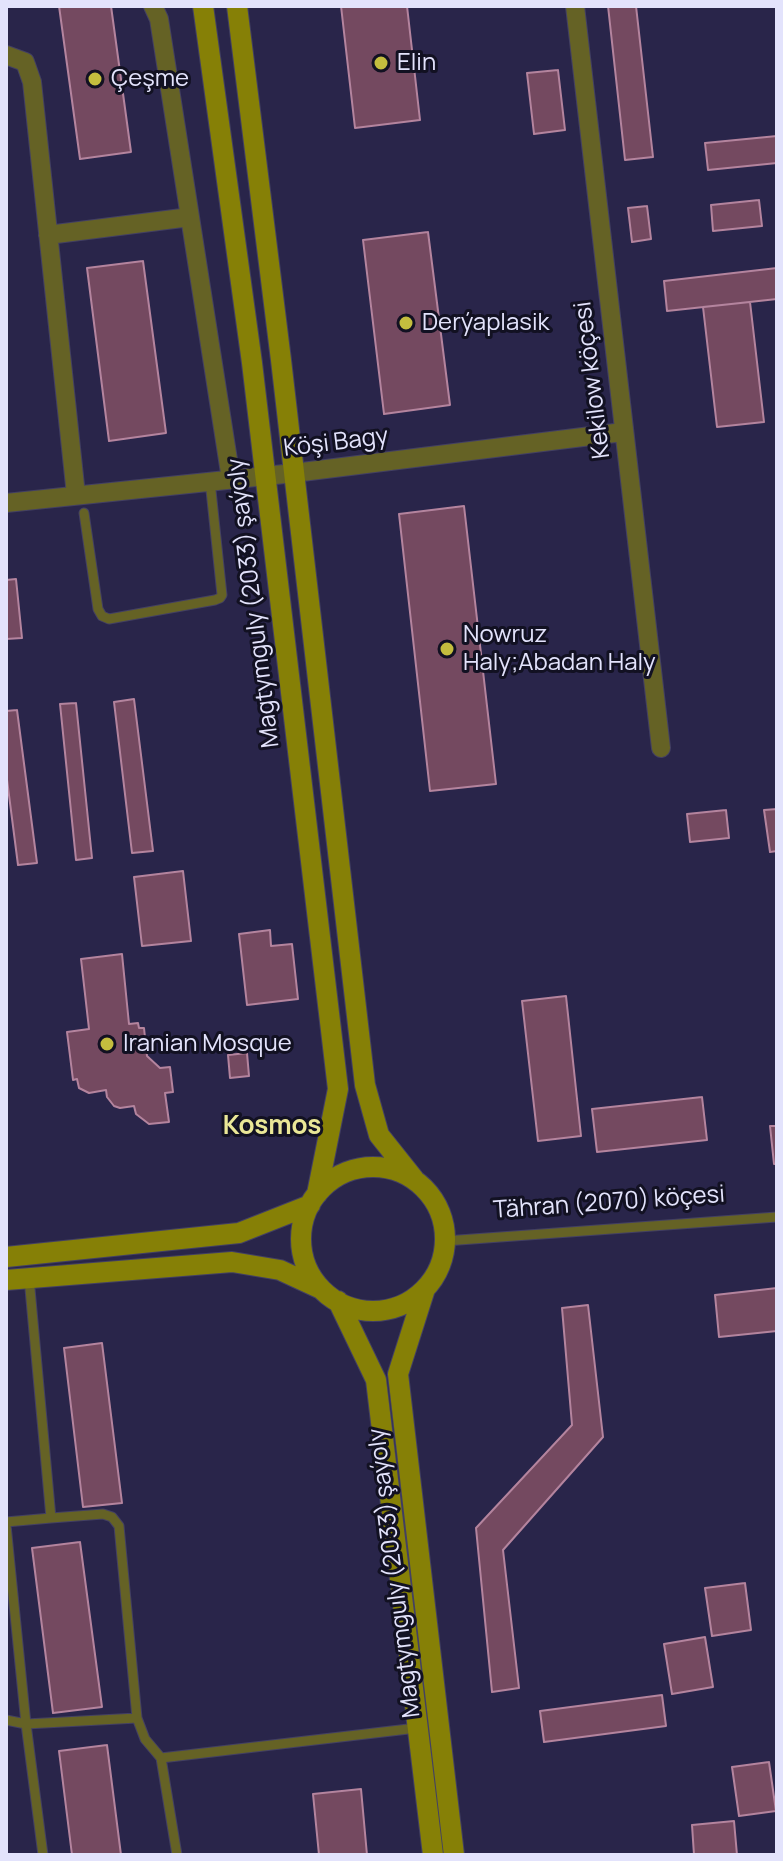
<!DOCTYPE html>
<html>
<head>
<meta charset="utf-8">
<style>
  body { margin:0 }
  #map { position:relative; width:783px; height:1861px; overflow:hidden; background:#29254a; font-family:Manrope,sans-serif }
  canvas { display:block }
  .frame { position:absolute; inset:0; border:8px solid #e3e3fc; pointer-events:none }
</style>
</head>
<body>
<div id="map">
<canvas width="783" height="1861"></canvas>
<div class="frame"></div>
</div>
<script>
const ctx = document.querySelector('canvas').getContext('2d');
ctx.lineJoin = 'round';
function fill(path, color) { ctx.fillStyle = color; ctx.fill(path, 'evenodd'); }
const toPath = rows => new Path2D(rows.map(r => 'M' + r).join(''));
function stroke(path, color, width, dash) { ctx.strokeStyle = color; ctx.lineWidth = width; ctx.lineCap = dash ? 'butt' : 'round'; ctx.setLineDash(dash || []); ctx.stroke(path); }
function write(font, color, halo, rows, align = 'center') {
  ctx.font = font + ' Manrope,sans-serif'; ctx.lineWidth = 6; ctx.setLineDash([]); ctx.textBaseline = 'middle'; ctx.strokeStyle = halo; ctx.fillStyle = color; for (const [text, x, y, turn = 0] of rows) {
    ctx.save(); ctx.translate(x, y); ctx.rotate((+turn || 0) * Math.PI / 180); ctx.textAlign = isNaN(turn) ? turn : align; if (halo) ctx.strokeText(text, 0, 0); ctx.fillText(text, 0, 0); ctx.restore();
  }
}
const building = toPath([
  [59,6,111,6,131,152,80,159,59,6],
  [341,6,407,6,420,120,355,128,341,6],
  [608,6,636,6,653,157,625,160,608,6],
  [558,70,565,130,534,134,527,73,558,70],
  [777,136,777,163,708,170,705,143,777,136],
  [759,200,762,226,713,231,711,205,759,200],
  [647,206,651,239,632,242,628,208,647,206],
  [428,232,450,405,384,414,363,240,428,232],
  [143,261,166,433,109,441,87,268,143,261],
  [777,268,777,299,667,311,664,281,777,268],
  [750,302,764,422,717,427,703,307,750,302],
  [464,506,496,784,430,791,399,514,464,506],
  [16,579,22,638,6,639,6,580,16,579],
  [134,699,153,851,132,853,114,702,134,699],
  [76,703,92,858,76,860,60,704,76,703],
  [17,710,37,863,18,865,6,772,6,711,17,710],
  [777,809,777,851,770,852,764,810,777,809],
  [726,810,729,838,690,842,687,814,726,810],
  [183,871,191,941,142,946,134,877,183,871],
  [270,930,271,946,292,944,298,999,247,1005,239,934,270,930],
  [122,954,129,1024,138,1023,139,1028,144,1028,147,1056,160,1068,170,1067,173,1092,165,1093,169,1122,149,1124,136,1114,134,1106,120,1108,114,1106,107,1097,106,1090,89,1093,79,1088,77,1079,73,1080,67,1032,89,1029,81,959,122,954],
  [566,996,581,1136,538,1141,522,1001,566,996],
  [247,1053,249,1076,230,1078,228,1055,247,1053],
  [702,1097,707,1140,597,1152,592,1109,702,1097],
  [770,1126,777,1126,777,1164,774,1164,770,1126],
  [777,1288,777,1331,719,1337,715,1295,777,1288],
  [588,1305,603,1437,503,1550,519,1688,492,1692,476,1528,572,1425,562,1308,588,1305],
  [102,1343,122,1503,83,1507,64,1348,102,1343],
  [80,1542,102,1707,53,1713,32,1548,80,1542],
  [745,1583,751,1630,712,1636,705,1588,745,1583],
  [705,1637,713,1687,672,1694,664,1644,705,1637],
  [662,1695,666,1726,544,1742,540,1711,662,1695],
  [107,1745,121,1855,72,1855,59,1751,107,1745],
  [769,1762,776,1811,739,1816,732,1767,769,1762],
  [361,1789,367,1855,319,1855,313,1794,361,1789],
  [734,1821,737,1855,694,1855,692,1825,734,1821]
]);
fill(building, '#744960');
stroke(building, '#b4849e', 2);
const lane = toPath([
  [84,513,98,609,102,616,109,619,215,600,220,598,222,595,210,481],
  [445,1241,777,1217],
  [51,1518,103,1514,112,1517,119,1526,137,1718],
  [6,1522,51,1518,29,1278],
  [6,1525,26,1724,43,1855],
  [6,1720,26,1724,137,1718,145,1739,161,1758,417,1728],
  [161,1758,177,1855]
]);
const street = toPath([
  [153,6,159,19,231,479],
  [575,6,661,748],
  [6,55,25,62,32,82,76,495],
  [48,235,190,217],
  [6,503,294,473,623,432]
]);
const secondary = toPath([
  [203,6,252,363,338,1089,317,1194],
  [237,6,281,360,365,1085,379,1135,414,1179],
  '301 1239a72 72 0 1 1 144 0a72 72 0 1 1-144 0Z',
  [6,1257,239,1233,310,1205],
  [6,1280,232,1262,280,1270,321,1289],
  [425,1289,398,1374,454,1855],
  [338,1301,376,1380,433,1855]
]);
stroke(lane, '#434063', 11);
stroke(street, '#434063', 20);
stroke(secondary, '#434063', 22);
stroke(lane, '#656225', 9);
stroke(street, '#656225', 18);
stroke(secondary, '#868006', 20);
for (const [x, y, r, color] of [
  [381,63,8,"#c4bd3e"],
  [95,79,8,"#c4bd3e"],
  [406,323,8,"#c4bd3e"],
  [447,649,8,"#c4bd3e"],
  [107,1044,8,"#c4bd3e"]
]) { const dot = new Path2D(); dot.arc(x, y, r, 0, 2 * Math.PI); ctx.fillStyle = color; ctx.fill(dot); stroke(dot, '#121122', 3); }
write('24px', '#e3e3fc', '#121122', [
  ["Elin",397,63],
  ["Çeşme",111,79],
  ["Derýaplasik",422,323],
  ["Nowruz",463,635],
  ["Haly;Abadan Haly",463,663],
  ["Iranian Mosque",123,1044]
], 'left');
write('24px', '#e3e3fc', '#121122', [
  ["Kekilow köçesi",593,380,-97],
  ["Köşi Bagy",336,443,-7],
  ["Magtymguly (2033) şaýoly",254,603,-97],
  ["Tähran (2070) köçesi",609,1203,-4],
  ["Magtymguly (2033) şaýoly",395,1573,-97]
]);
write('bold 26px', '#eae797', '#121122', [
  ["Kosmos",272,1127]
]);
</script>
</body>
</html>
